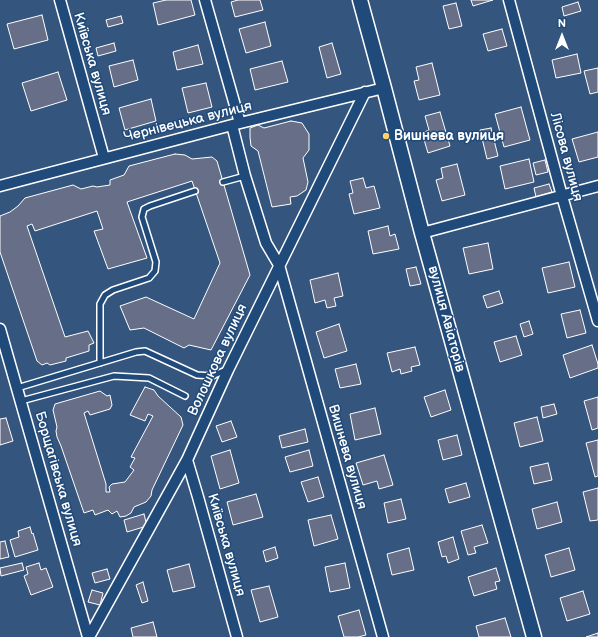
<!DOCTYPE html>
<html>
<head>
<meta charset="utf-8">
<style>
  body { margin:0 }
  #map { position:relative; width:598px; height:637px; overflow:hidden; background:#34557e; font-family:"Balsamiq Sans",sans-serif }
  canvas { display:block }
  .north { position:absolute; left:542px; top:16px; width:40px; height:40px; -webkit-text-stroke:3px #1f4a7a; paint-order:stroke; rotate:0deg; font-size:11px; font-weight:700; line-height:16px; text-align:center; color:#fff }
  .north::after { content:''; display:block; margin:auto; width:14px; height:18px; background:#fff; clip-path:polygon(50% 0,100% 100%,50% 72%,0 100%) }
</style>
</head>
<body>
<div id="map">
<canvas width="598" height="637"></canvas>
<div class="north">N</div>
</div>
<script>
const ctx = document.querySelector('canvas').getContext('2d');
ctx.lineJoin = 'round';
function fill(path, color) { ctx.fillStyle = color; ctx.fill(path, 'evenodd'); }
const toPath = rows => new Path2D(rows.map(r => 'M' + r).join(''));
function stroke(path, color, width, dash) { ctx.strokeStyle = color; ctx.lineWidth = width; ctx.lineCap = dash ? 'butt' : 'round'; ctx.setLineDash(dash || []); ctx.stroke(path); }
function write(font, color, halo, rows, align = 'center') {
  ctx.font = font + ' "Balsamiq Sans",sans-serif'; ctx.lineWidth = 3; ctx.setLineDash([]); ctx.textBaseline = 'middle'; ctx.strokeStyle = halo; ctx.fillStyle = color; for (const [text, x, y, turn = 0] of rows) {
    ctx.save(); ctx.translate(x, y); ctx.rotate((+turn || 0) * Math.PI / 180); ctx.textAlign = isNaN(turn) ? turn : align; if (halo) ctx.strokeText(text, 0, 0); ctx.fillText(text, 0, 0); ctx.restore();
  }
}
const building = toPath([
  [166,0,191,0,195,15,158,25,153,3,166,0],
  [238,0,260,0,263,10,235,17,231,2,238,0],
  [471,0,493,0,473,6,471,0],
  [578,2,581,11,564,16,562,7,578,2],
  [456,3,462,26,449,29,443,6,456,3],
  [42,15,48,40,14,49,7,24,42,15],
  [121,16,123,23,108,27,106,20,121,16],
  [265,22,271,46,246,53,239,29,265,22],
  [502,29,507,46,488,51,483,34,502,29],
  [114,43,116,51,98,56,96,48,114,43],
  [332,43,341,74,327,78,319,47,332,43],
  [198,45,203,64,177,70,173,52,198,45],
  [577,54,581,73,556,78,552,60,577,54],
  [133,60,138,80,114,87,109,66,133,60],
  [282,61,288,82,255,90,250,69,282,61],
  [432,63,440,95,419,100,414,81,419,80,416,67,432,63],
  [598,68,598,92,590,94,584,71,598,68],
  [58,72,67,100,31,111,22,83,58,72],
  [206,83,212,107,188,113,182,88,206,83],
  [151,99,156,121,125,130,119,108,151,99],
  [521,107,530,140,504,147,495,114,521,107],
  [440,112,450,146,428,153,422,133,429,130,425,116,440,112],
  [291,121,302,123,309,134,309,150,303,158,308,182,306,190,297,196,290,197,291,204,272,207,258,151,251,146,250,137,250,128,258,125,264,128,291,121],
  [491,128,498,156,487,159,480,130,491,128],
  [598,132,598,157,579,162,572,139,598,132],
  [175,154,185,155,192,159,212,157,217,161,250,275,211,350,189,345,184,348,144,328,130,330,120,306,146,297,194,319,220,263,192,181,127,202,147,258,108,269,94,231,103,229,97,211,35,231,32,224,27,226,65,337,88,331,94,343,89,345,89,351,66,358,66,361,50,365,47,363,42,365,37,361,0,252,0,216,10,212,18,206,25,198,73,185,81,189,93,186,97,187,110,185,110,180,124,175,129,166,175,154],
  [529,159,534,182,505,189,500,166,529,159],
  [545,160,548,172,536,175,533,163,545,160],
  [457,164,465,195,442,201,436,180,443,178,441,168,457,164],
  [363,178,366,188,374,186,380,208,354,214,349,194,353,193,350,181,363,178],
  [549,184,552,192,536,197,534,188,549,184],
  [388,226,390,236,395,234,399,249,373,254,368,231,388,226],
  [488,243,493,269,469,274,463,248,488,243],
  [569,262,575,287,548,293,542,268,569,262],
  [416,267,421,284,410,286,406,269,416,267],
  [338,273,343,296,334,298,336,306,327,308,325,300,315,303,310,280,338,273],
  [499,291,503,303,487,308,483,296,499,291],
  [580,310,586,333,567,338,561,314,580,310],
  [529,321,533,334,524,337,520,324,529,321],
  [339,324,347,351,324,358,316,332,339,324],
  [516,336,522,355,500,362,494,342,516,336],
  [592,345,598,364,598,368,570,378,563,355,592,345],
  [415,347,420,365,411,367,412,371,401,374,400,369,392,372,387,353,415,347],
  [356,364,361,384,340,388,335,369,356,364],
  [145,387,154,390,158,396,181,417,183,425,152,490,151,496,146,502,134,507,131,513,126,516,120,517,117,511,112,514,108,510,95,515,93,510,84,513,61,446,57,437,56,431,57,427,53,410,55,404,100,391,107,396,110,395,112,405,110,409,90,415,88,411,84,413,106,484,106,492,110,492,109,487,112,484,125,482,134,470,130,467,135,458,131,457,153,416,148,414,145,421,130,415,145,387],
  [445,390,451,410,431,417,424,397,445,390],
  [598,397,598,428,592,430,584,401,598,397],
  [554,404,557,414,543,418,541,407,554,404],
  [375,408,381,434,355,440,350,414,375,408],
  [537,417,543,441,520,447,514,423,537,417],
  [6,418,13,441,0,445,0,419,6,418],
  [231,421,237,437,222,442,216,426,231,421],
  [305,429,308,442,282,448,279,436,305,429],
  [457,435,462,455,443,460,438,440,457,435],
  [598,440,598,476,595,477,586,443,598,440],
  [230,450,239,483,220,489,211,456,230,450],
  [309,450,313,466,290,472,285,457,309,450],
  [384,455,393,485,379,489,377,481,363,485,356,463,384,455],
  [548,463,552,480,534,484,530,467,548,463],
  [318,477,324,497,308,502,301,482,318,477],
  [466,483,470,497,449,503,445,489,466,483],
  [598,488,598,520,590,521,583,492,598,488],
  [256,494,263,517,233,525,227,502,256,494],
  [401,499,406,519,388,523,384,503,401,499],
  [557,502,562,522,537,529,532,509,557,502],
  [144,514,147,526,127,532,124,520,144,514],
  [331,515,338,539,314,546,308,520,331,515],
  [482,525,488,543,474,547,476,553,468,555,461,531,482,525],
  [30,527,32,534,33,533,38,550,15,557,10,540,19,537,18,531,30,527],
  [453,537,459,559,448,563,446,556,442,557,438,542,453,537],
  [5,541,9,557,0,559,0,542,5,541],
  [275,547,278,558,266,562,263,551,275,547],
  [409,548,414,570,392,575,387,554,409,548],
  [569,548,575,570,551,577,545,555,569,548],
  [22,563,24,570,1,576,0,568,22,563],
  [39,563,41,570,46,568,53,587,31,595,24,576,28,574,26,567,39,563],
  [345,563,350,588,330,592,325,567,345,563],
  [189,564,195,587,173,592,167,570,189,564],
  [496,568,500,581,495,582,497,589,474,596,468,577,496,568],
  [107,569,110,579,95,583,92,573,107,569],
  [143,582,148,601,142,603,136,585,143,582],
  [269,586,278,617,260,622,251,590,269,586],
  [92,590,103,593,100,605,88,602,92,590],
  [583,591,590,614,567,621,560,598,583,591],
  [359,610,366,635,358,637,344,637,338,616,359,610],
  [505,618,511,637,479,637,476,626,505,618],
  [153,622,157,637,133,637,131,628,153,622],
  [598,633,598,637,586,637,598,633]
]);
fill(building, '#666f87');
stroke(building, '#fff', 1);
const service = toPath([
  [223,182,245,176],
  [100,363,100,304,105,295,113,290,149,278,155,271,156,262,142,217,144,209,150,206,195,191],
  [17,388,136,352,145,351,197,375,212,376,226,370],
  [21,401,114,376,149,378,185,396]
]);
const minor = toPath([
  [60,0,104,158],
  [205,0,240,123],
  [509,0,562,196,598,321],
  [232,125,245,176,266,243,279,265,383,637],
  [0,186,232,125,384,88],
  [422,233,598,186],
  [0,329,88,637],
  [187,460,198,497,237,637],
  [89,637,187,460,228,370,365,92]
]);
const secondary = toPath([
  [360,0,384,88,422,233,534,637]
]);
stroke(service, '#fff', 8);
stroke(minor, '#fff', 13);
stroke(secondary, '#fff', 17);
stroke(service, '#1f4a7a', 5);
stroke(minor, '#1f4a7a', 10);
stroke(secondary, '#1f4a7a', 14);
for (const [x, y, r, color] of [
  [386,136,4,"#ffd166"]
]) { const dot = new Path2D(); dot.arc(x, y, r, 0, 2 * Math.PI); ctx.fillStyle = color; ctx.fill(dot); stroke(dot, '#1f4a7a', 1.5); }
write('14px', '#fff', '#1f4a7a', [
  ["Київська вулиця",92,64,74],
  ["Чернівецька вулиця",188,122,-14],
  ["Лісова вулиця",566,157,75],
  ["вулиця Авіаторів",446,319,75],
  ["Волошкова вулиця",218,360,-65],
  ["Вишнева вулиця",347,457,74],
  ["Борщагівська вулиця",58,479,74],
  ["Київська вулиця",226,545,74]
]);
write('bold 14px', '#fff', '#1f4a7a', [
  ["Вишнева вулиця",394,136]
], 'left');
</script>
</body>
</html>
